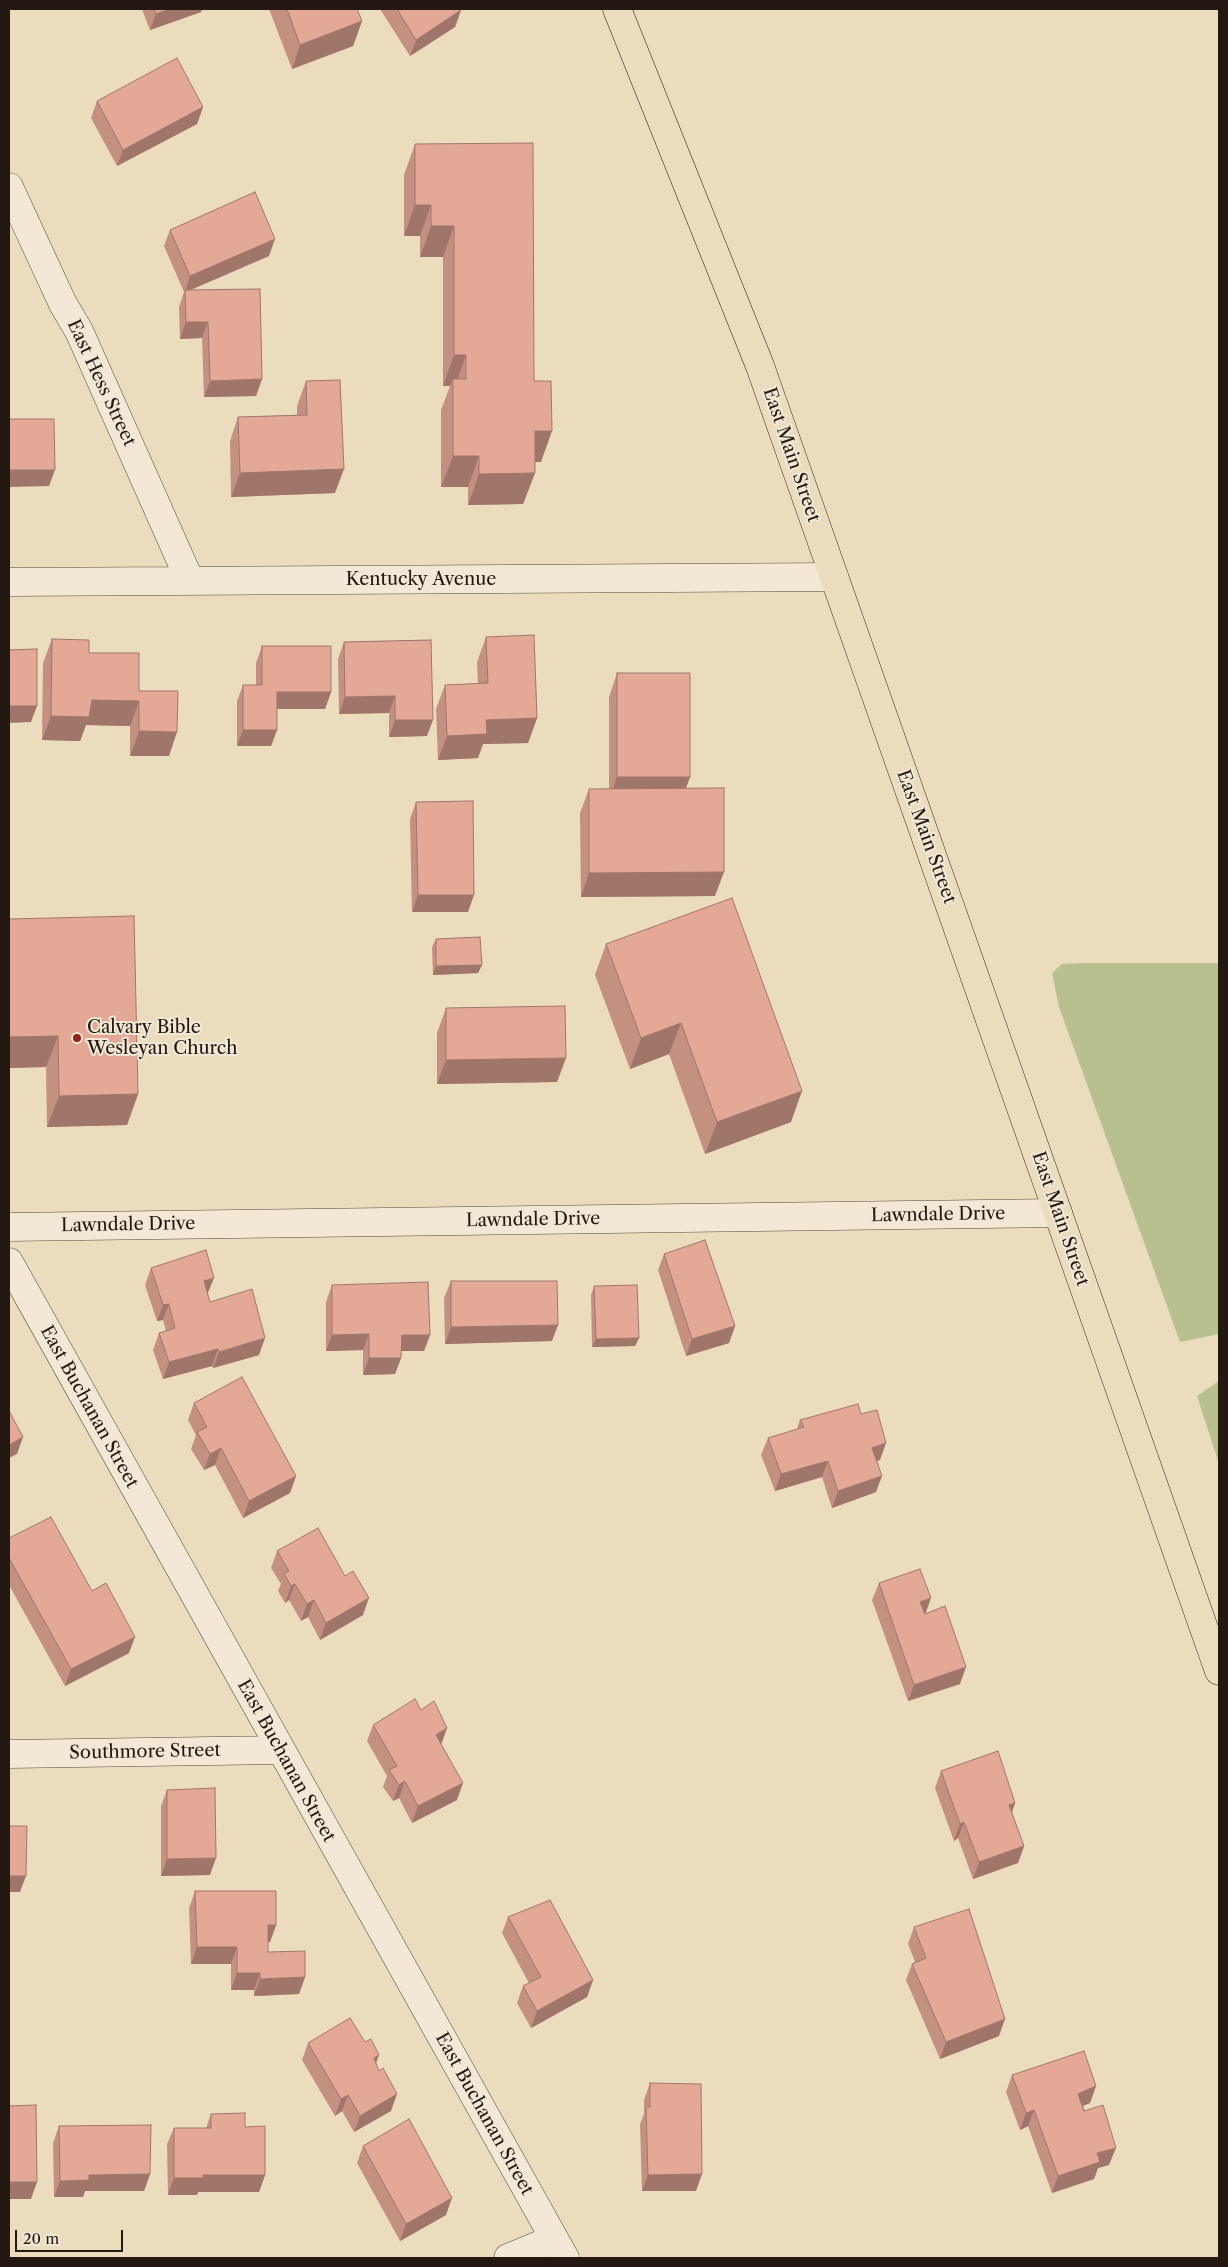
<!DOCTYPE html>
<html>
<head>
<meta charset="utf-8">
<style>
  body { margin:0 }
  #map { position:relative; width:1228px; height:2267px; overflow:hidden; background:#ecdcbe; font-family:"Libre Caslon Text",serif }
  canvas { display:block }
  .frame { position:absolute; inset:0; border:10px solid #231912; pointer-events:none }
  .scale { position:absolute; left:15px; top:2230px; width:108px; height:22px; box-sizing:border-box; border:2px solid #231912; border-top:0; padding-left:6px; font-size:15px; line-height:18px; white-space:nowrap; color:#231912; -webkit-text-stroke:4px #f3e8d5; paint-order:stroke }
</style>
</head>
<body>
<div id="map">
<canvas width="1228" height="2267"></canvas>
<div class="frame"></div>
<div class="scale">20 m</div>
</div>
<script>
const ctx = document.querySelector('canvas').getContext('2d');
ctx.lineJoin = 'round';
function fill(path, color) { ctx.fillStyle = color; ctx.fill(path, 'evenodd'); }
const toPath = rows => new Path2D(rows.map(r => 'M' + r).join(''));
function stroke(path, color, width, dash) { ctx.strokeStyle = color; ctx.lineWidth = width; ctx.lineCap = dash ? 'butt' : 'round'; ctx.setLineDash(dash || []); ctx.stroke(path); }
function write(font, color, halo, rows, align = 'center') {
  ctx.font = font + ' "Libre Caslon Text",serif'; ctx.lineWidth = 4; ctx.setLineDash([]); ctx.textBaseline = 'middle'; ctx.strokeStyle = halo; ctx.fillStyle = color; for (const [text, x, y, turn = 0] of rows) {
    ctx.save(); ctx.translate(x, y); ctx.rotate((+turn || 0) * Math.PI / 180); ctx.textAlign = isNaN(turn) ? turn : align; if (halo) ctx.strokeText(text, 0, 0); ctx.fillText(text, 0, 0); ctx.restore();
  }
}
fill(toPath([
  [1080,963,1219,963,1219,1334,1180,1342,1059,1007,1052,973,1062,964],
  [1219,1381,1219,1464,1197,1396]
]), '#b9c090');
const street = toPath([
  [9,187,63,304,79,331,190,581],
  [9,582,834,577],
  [9,1227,1058,1213],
  [9,1262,565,2258],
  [9,1754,280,1750],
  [508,2258,554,2239]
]);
const primary = toPath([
  [617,9,760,366,1219,1671]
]);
stroke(street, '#554a3d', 29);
stroke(primary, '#231912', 29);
stroke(street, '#f3e8d5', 28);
stroke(primary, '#ecdcbe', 28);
fill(toPath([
  [142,9,202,9,201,12,150,30],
  [269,9,357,9,362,21,353,46,292,69],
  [380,9,460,9,461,10,455,27,410,56],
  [97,101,203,107,197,124,117,166,91,118],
  [415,144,534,381,541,462,535,462,535,473,523,504,468,505,468,487,441,487,441,410,450,386,443,386,443,257,420,257,420,236,404,236,404,175],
  [170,230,269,256,191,290,262,379,256,396,204,397,202,338,180,339,179,307,184,292,164,246],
  [306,381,335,493,231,497,230,441,238,417,297,415,297,406],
  [486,637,537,718,528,743,483,744,478,758,438,760,436,709,445,685,478,684,477,662],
  [52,639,89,653,139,691,169,756,130,756,130,726,86,725,80,741,42,740,43,663],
  [431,640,427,736,389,737,389,713,339,714,338,659,344,642],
  [262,646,331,692,325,709,277,709,277,730,271,746,237,746,237,701,243,685,256,685,256,663],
  [617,673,690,777,686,788,715,896,581,897,580,813,589,789,609,789,609,697],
  [416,802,468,912,412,912,410,819],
  [9,919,138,1094,127,1125,47,1127,46,1067,9,1068],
  [436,939,482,965,478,973,433,975,432,947],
  [606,944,791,1122,705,1154,669,1054,630,1069,595,975],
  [446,1008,557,1082,437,1084,437,1033],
  [664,1254,735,1326,729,1343,686,1356,658,1270],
  [151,1268,208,1294,210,1302,259,1355,213,1368,212,1366,163,1379,153,1350,159,1333,166,1331,163,1320,157,1321,145,1285],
  [451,1281,552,1341,445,1344,444,1298],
  [332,1285,430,1335,424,1351,401,1351,401,1358,395,1374,363,1375,363,1350,326,1351,326,1302],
  [594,1286,639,1338,635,1346,592,1347,591,1295],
  [194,1403,296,1476,290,1493,243,1518,215,1465,204,1470,191,1449,196,1435,188,1420],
  [861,1414,880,1460,877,1461,876,1492,832,1508,822,1477,775,1491,761,1455,768,1438,797,1429,800,1420],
  [9,1538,92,1591,129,1653,65,1686,9,1585],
  [277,1551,363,1615,320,1640,308,1617,301,1621,289,1600,285,1603,278,1591,281,1584,271,1568],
  [879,1583,925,1614,960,1684,908,1701,872,1600],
  [373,1725,447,1728,441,1744,457,1800,412,1823,399,1798,393,1801,383,1787,387,1776,367,1741],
  [941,1771,1015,1803,1012,1813,1024,1846,1018,1863,973,1879,958,1838,954,1841,935,1788],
  [167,1790,210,1875,161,1876,161,1806],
  [195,1891,276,1925,270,1942,268,1942,268,1952,305,1977,299,1994,254,1996,254,1990,231,1990,231,1964,191,1964,189,1908],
  [508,1917,593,1980,587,1997,531,2028,517,2003,523,1986,529,1983,502,1933],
  [914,1927,999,2036,940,2059,906,1980,912,1964,915,1962,908,1944],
  [308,2043,376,2063,391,2111,354,2132,342,2111,335,2116,302,2060],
  [1012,2075,1096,2086,1090,2103,1083,2106,1109,2165,1098,2168,1094,2179,1052,2193,1028,2126,1020,2130,1006,2092],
  [650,2083,696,2191,642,2191,640,2124,644,2114,644,2100],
  [211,2114,245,2127,265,2175,259,2192,198,2192,197,2195,168,2195,167,2144,174,2128,206,2128],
  [59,2126,150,2174,144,2191,85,2191,83,2197,54,2197,53,2143],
  [363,2146,446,2215,400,2241,357,2163]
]), '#c49082');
fill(toPath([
  [170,9,202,9,201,12,150,30,156,14],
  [461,10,455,27,410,56,416,40],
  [362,21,353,46,292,69,300,45],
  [203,107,197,124,117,166,123,150],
  [415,205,431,205,420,236,404,236],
  [431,226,454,226,443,257,420,257],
  [275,239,269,256,185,292,190,276],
  [186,322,208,322,202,338,180,339],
  [454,355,466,355,455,386,453,379,450,386,443,386],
  [262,379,256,396,204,397,210,381],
  [535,431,552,431,541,462,523,462],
  [453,456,479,456,468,487,441,487],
  [344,469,335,493,231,497,240,473],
  [9,470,55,470,49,486,9,487],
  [535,473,523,504,468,505,479,474],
  [277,692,331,692,325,709,271,709],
  [395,696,389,713,339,714,345,697],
  [92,700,139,701,130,726,86,725,80,741,42,740,51,716],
  [9,706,37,706,31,722,9,723],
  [537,718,528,743,483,744,478,758,438,760,447,736,486,720],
  [395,720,433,720,427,736,389,737],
  [243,730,277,730,271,746,237,746],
  [139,731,177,732,169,756,130,756],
  [617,777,690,777,681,801,609,801],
  [724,872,715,896,581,897,589,873],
  [418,895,474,895,468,912,412,912],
  [482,965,478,973,433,975,436,966],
  [681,1023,669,1054,630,1069,641,1038],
  [58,1036,46,1067,9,1068,9,1037],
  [566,1058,557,1082,437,1084,446,1060],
  [802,1091,791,1122,705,1154,717,1122],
  [138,1094,127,1125,47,1127,59,1096],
  [214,1278,207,1295,204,1281],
  [169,1304,163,1320,157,1321,163,1305],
  [558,1325,552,1341,445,1344,451,1327],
  [735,1326,729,1343,686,1356,692,1339],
  [369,1334,363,1350,326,1351,332,1335],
  [402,1335,430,1335,424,1351,395,1351],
  [265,1338,259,1355,213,1368,219,1352],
  [639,1338,635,1346,592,1347,596,1339],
  [218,1349,212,1366,163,1379,169,1362],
  [369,1358,401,1358,395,1374,363,1375],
  [23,1437,17,1454,9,1458,9,1445],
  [886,1443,880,1460,866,1464,872,1448],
  [221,1448,215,1465,204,1470,210,1454],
  [828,1461,822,1477,775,1491,781,1474],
  [296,1476,290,1493,243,1518,249,1501],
  [882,1476,876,1492,832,1508,838,1491],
  [295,1584,289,1600,285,1603,291,1586],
  [369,1598,363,1615,320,1640,326,1623],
  [931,1598,925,1615,920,1602],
  [314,1600,308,1617,301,1621,307,1604],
  [135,1637,129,1653,65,1686,71,1669],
  [966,1667,960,1684,908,1701,914,1685],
  [447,1728,441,1745,436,1735],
  [405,1781,399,1798,393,1801,399,1785],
  [463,1783,457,1800,412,1823,418,1806],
  [1015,1803,1009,1819,1009,1805],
  [964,1822,958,1838,954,1841,960,1824],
  [1024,1846,1018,1863,973,1879,979,1862],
  [216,1858,210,1875,161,1876,167,1859],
  [9,1876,26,1876,20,1892,9,1892],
  [268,1925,276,1925,270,1942,262,1942],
  [197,1947,237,1947,231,1964,191,1964],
  [237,1973,260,1973,254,1990,231,1990],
  [305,1977,299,1994,254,1996,260,1979],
  [593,1980,587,1997,531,2028,537,2011],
  [1005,2019,999,2036,940,2059,946,2042],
  [379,2055,373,2072,374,2058],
  [1096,2086,1090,2103,1072,2110,1078,2094],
  [397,2094,391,2111,354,2132,360,2116],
  [348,2095,342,2111,335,2116,341,2099],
  [1034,2110,1028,2126,1020,2130,1026,2113],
  [1116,2148,1109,2165,1098,2168,1094,2179,1052,2193,1058,2176,1097,2153],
  [150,2174,144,2191,85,2191,83,2197,54,2197,60,2181,89,2175],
  [702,2174,696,2191,642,2191,648,2175],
  [203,2175,265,2175,259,2192,198,2192,197,2195,168,2195,174,2178],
  [9,2182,37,2182,31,2199,9,2199],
  [452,2198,446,2215,400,2241,406,2224]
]), '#a0766a');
const building = toPath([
  [154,9,170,9,156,14,154,9],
  [287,9,357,9,362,21,300,45,287,9],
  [397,9,460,9,461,10,416,40,397,9],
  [177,58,203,107,123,150,97,101,177,58],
  [533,143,534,381,551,381,552,431,535,431,535,473,479,474,479,456,453,456,453,379,466,379,466,355,454,355,454,226,431,226,431,205,415,205,415,144,533,143],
  [255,192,275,239,190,276,170,230,255,192],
  [260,289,262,379,210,381,208,322,186,322,185,290,260,289],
  [340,380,344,469,240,473,238,417,307,415,306,381,340,380],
  [9,419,54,419,55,470,9,470,9,419],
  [534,635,537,718,486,720,487,734,447,736,445,685,488,683,486,637,534,635],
  [52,639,89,640,89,653,139,653,139,691,178,691,177,732,139,731,139,701,92,700,89,717,51,716,52,639],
  [431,640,433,720,395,720,395,696,345,697,344,642,431,640],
  [262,646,331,646,331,692,277,692,277,730,243,730,243,685,262,685,262,646],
  [37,649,37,706,9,706,9,650,37,649],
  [617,673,690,673,690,777,617,777,617,673],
  [724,788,724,872,589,873,589,789,724,788],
  [473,801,474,895,418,895,416,802,473,801],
  [732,898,802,1091,717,1122,681,1023,641,1038,606,944,732,898],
  [134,916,138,1094,59,1096,58,1036,9,1037,9,919,134,916],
  [480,937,482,965,436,966,436,939,480,937],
  [565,1006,566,1058,446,1060,446,1008,565,1006],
  [705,1240,735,1326,692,1339,664,1254,705,1240],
  [206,1250,214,1278,204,1281,210,1302,252,1289,265,1338,219,1352,218,1349,169,1362,159,1333,175,1328,169,1304,163,1305,151,1268,206,1250],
  [451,1281,557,1281,558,1325,451,1327,451,1281],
  [428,1282,430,1335,402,1335,401,1358,369,1358,369,1334,332,1335,332,1285,428,1282],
  [637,1285,639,1338,596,1339,594,1286,637,1285],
  [242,1377,296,1476,249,1501,221,1448,210,1454,197,1432,207,1427,194,1403,242,1377],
  [858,1404,861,1414,877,1410,886,1443,872,1448,882,1476,838,1491,828,1461,781,1474,768,1438,804,1427,800,1420,858,1404],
  [9,1411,23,1437,9,1445,9,1411],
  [51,1517,92,1591,106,1583,135,1637,71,1669,9,1558,9,1538,51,1517],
  [318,1528,345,1576,353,1571,369,1598,326,1623,314,1600,307,1604,295,1584,291,1586,284,1574,289,1571,277,1551,318,1528],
  [920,1569,931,1598,920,1602,925,1614,945,1606,966,1667,914,1685,879,1583,920,1569],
  [415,1699,421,1710,434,1701,447,1728,436,1735,463,1783,418,1806,405,1781,399,1785,389,1770,397,1766,373,1725,415,1699],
  [998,1751,1015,1803,1009,1805,1024,1846,979,1862,964,1822,960,1824,941,1771,998,1751],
  [215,1788,216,1858,167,1859,167,1790,215,1788],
  [9,1826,27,1826,26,1876,9,1876,9,1826],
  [195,1891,276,1891,276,1925,268,1925,268,1952,305,1951,305,1977,260,1979,260,1973,237,1973,237,1947,197,1947,195,1891],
  [550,1900,593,1980,537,2011,523,1986,541,1977,508,1917,550,1900],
  [969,1909,1005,2019,946,2042,912,1964,926,1958,914,1927,969,1909],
  [350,2018,365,2042,371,2039,379,2055,374,2058,379,2071,383,2068,397,2094,360,2116,348,2095,341,2099,308,2043,350,2018],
  [1084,2051,1096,2086,1078,2094,1084,2111,1103,2105,1116,2148,1097,2153,1100,2162,1058,2176,1034,2110,1026,2113,1012,2075,1084,2051],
  [650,2083,701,2084,702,2174,648,2175,646,2107,650,2107,650,2083],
  [36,2105,37,2182,9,2182,9,2106,36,2105],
  [245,2113,245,2127,265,2126,265,2175,203,2175,203,2178,174,2178,174,2128,211,2128,211,2114,245,2113],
  [409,2119,452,2198,406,2224,363,2146,409,2119],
  [151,2125,150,2174,89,2175,89,2180,60,2181,59,2126,151,2125]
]);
fill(building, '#e4a897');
stroke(building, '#a0766a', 1);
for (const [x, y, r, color] of [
  [77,1038,5,"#8f2418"]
]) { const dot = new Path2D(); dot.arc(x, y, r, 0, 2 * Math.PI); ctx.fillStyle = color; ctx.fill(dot); stroke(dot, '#f3e8d5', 2); }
write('18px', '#231912', '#f3e8d5', [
  ["East Hess Street",101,383,65],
  ["East Main Street",791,455,71],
  ["Kentucky Avenue",421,580],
  ["East Main Street",926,837,70],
  ["Lawndale Drive",938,1215,-1],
  ["East Main Street",1060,1219,71],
  ["Lawndale Drive",533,1220,-1],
  ["Lawndale Drive",128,1225,-1],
  ["East Buchanan Street",89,1407,61],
  ["Southmore Street",145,1752,-1],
  ["East Buchanan Street",286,1761,61],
  ["East Buchanan Street",484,2114,61]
]);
write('18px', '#231912', '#f3e8d5', [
  ["Calvary Bible",87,1028],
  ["Wesleyan Church",87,1049]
], 'left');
</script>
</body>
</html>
